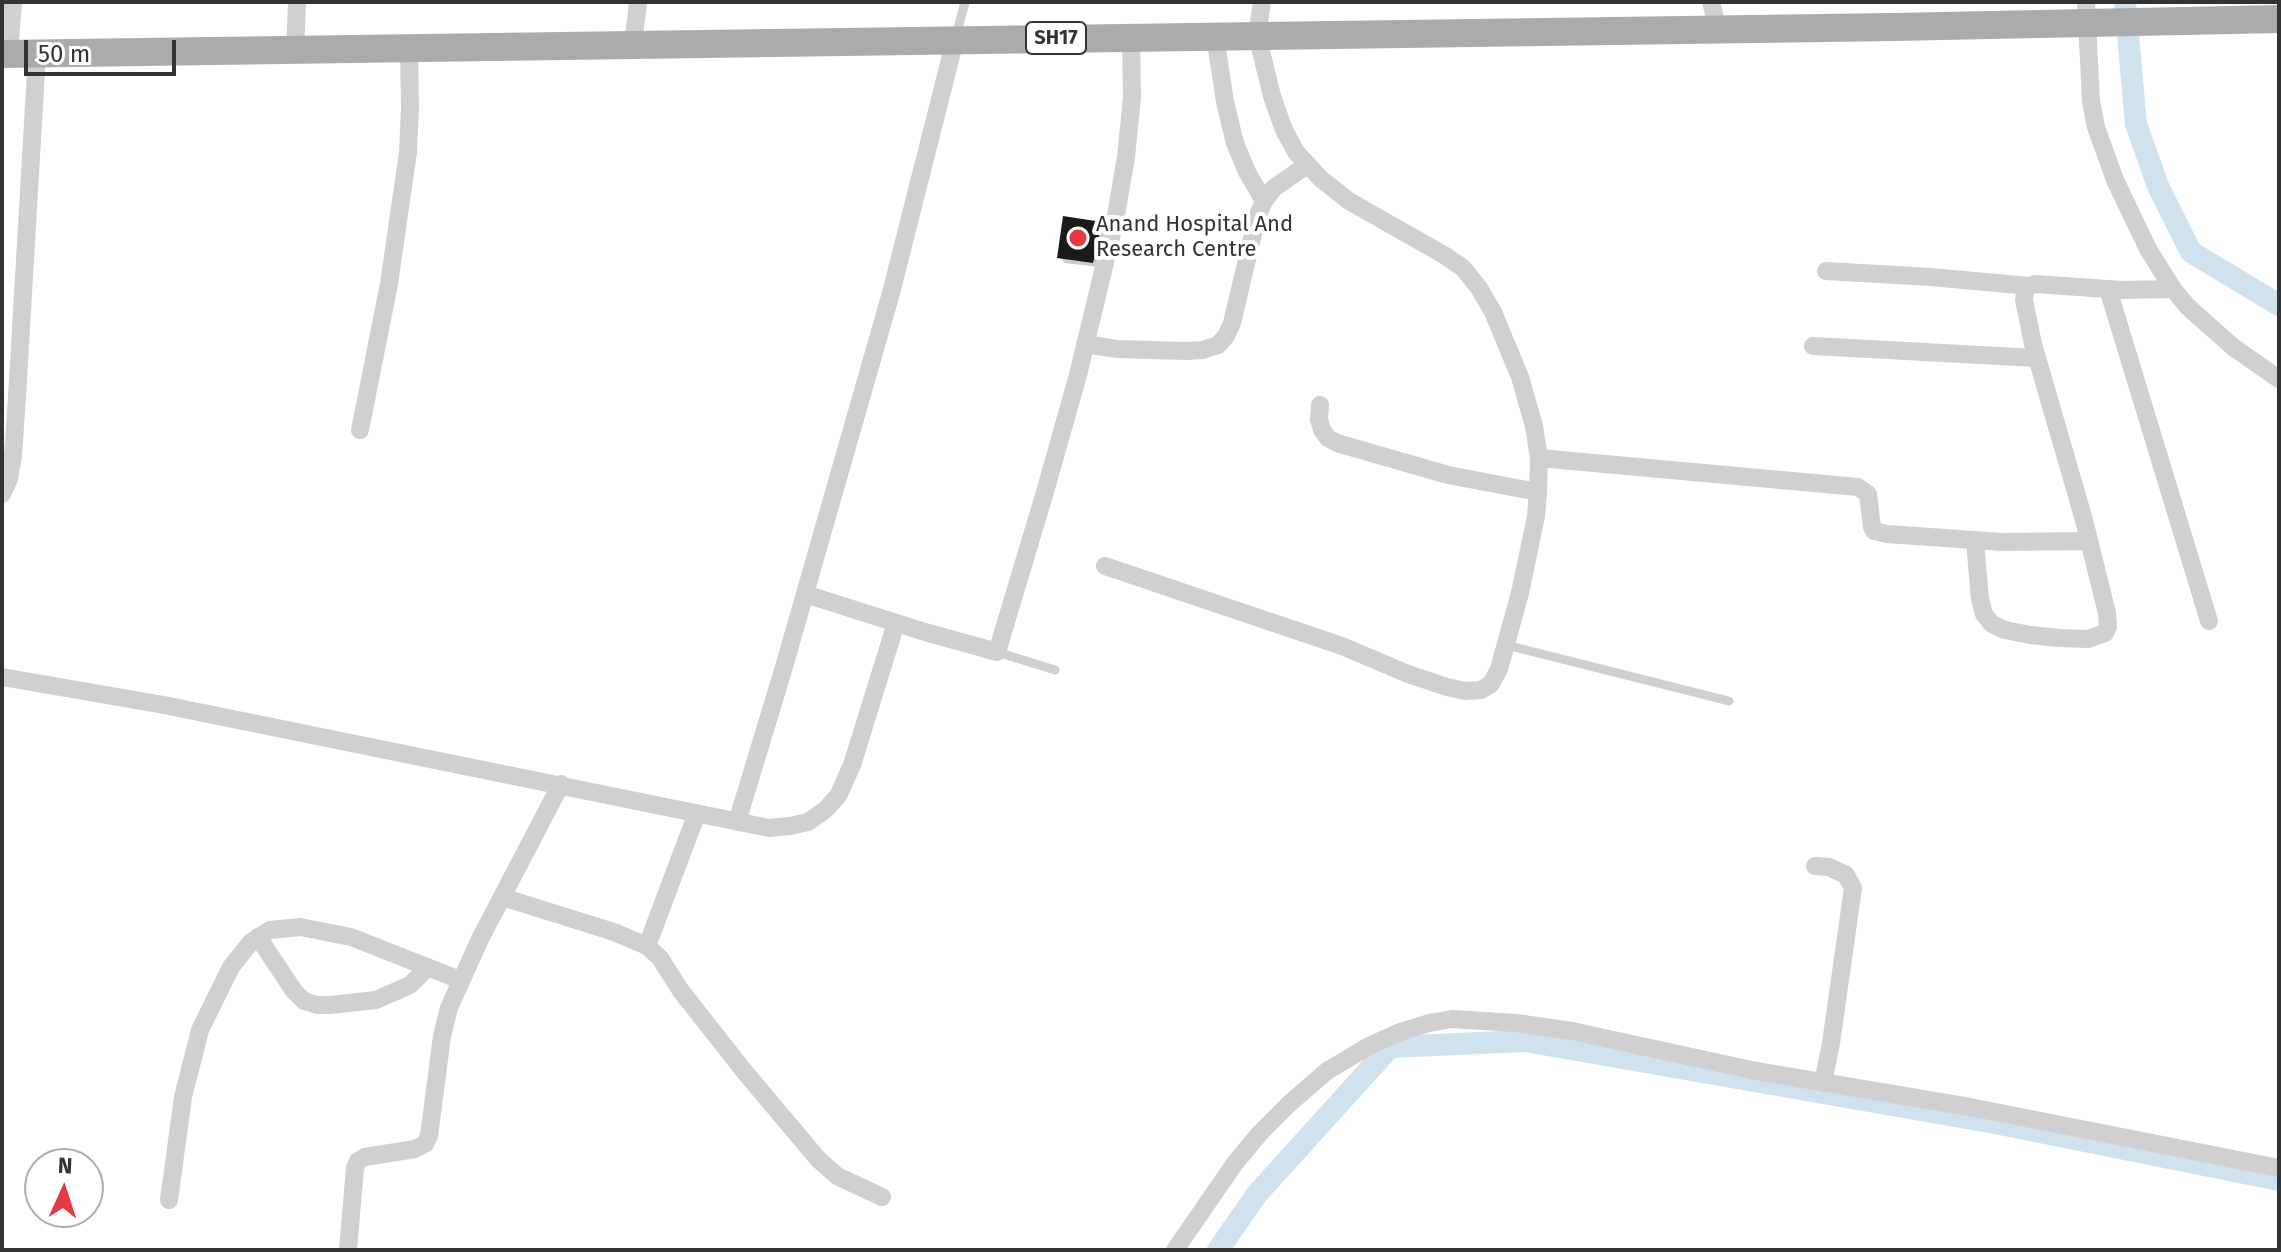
<!DOCTYPE html>
<html>
<head>
<meta charset="utf-8">
<style>
  body { margin:0 }
  #map { position:relative; width:2281px; height:1252px; overflow:hidden; background:#fff; font-family:"Fira Sans",sans-serif }
  canvas { display:block }
  .frame { position:absolute; inset:0; border:4px solid #333; pointer-events:none }
  .north { position:absolute; left:24px; top:1148px; width:80px; height:80px; box-sizing:border-box; background:#fff; border:2px solid #adadad; border-radius:50%; rotate:3deg; font-size:22px; font-weight:700; line-height:32px; text-align:center; color:#333 }
  .north::after { content:''; display:block; margin:auto; width:28px; height:36px; background:#e63946; clip-path:polygon(50% 0,100% 100%,50% 72%,0 100%) }
  .scale { position:absolute; left:24px; top:40px; width:152px; height:36px; box-sizing:border-box; border:4px solid #333; border-top:0; padding-left:10px; font-size:24px; line-height:28px; white-space:nowrap; color:#333; -webkit-text-stroke:6px #fff; paint-order:stroke }
</style>
</head>
<body>
<div id="map">
<canvas width="2281" height="1252"></canvas>
<div class="frame"></div>
<div class="north">N</div>
<div class="scale">50 m</div>
</div>
<script>
const ctx = document.querySelector('canvas').getContext('2d');
ctx.lineJoin = 'round';
function fill(path, color) { ctx.fillStyle = color; ctx.fill(path, 'evenodd'); }
const toPath = rows => new Path2D(rows.map(r => 'M' + r).join(''));
function stroke(path, color, width, dash) { ctx.strokeStyle = color; ctx.lineWidth = width; ctx.lineCap = dash ? 'butt' : 'round'; ctx.setLineDash(dash || []); ctx.stroke(path); }
function write(font, color, halo, rows, align = 'center') {
  ctx.font = font + ' "Fira Sans",sans-serif'; ctx.lineWidth = 8; ctx.setLineDash([]); ctx.textBaseline = 'middle'; ctx.strokeStyle = halo; ctx.fillStyle = color; for (const [text, x, y, turn = 0] of rows) {
    ctx.save(); ctx.translate(x, y); ctx.rotate((+turn || 0) * Math.PI / 180); ctx.textAlign = isNaN(turn) ? turn : align; if (halo) ctx.strokeText(text, 0, 0); ctx.fillText(text, 0, 0); ctx.restore();
  }
}
fill(toPath([
  [1101,223,1107,229,1098,267,1065,263,1059,257]
]), '#0003');
stroke(toPath([
  [2125,2,2136,124,2158,186,2191,252,2279,305],
  [1218,1250,1257,1194,1390,1047,1525,1041,1995,1123,2279,1180]
]), '#cfe2ee', 22);
fill(toPath([
  [1063,216,1102,222,1093,263,1057,258]
]), '#1a1a1a');
stroke(toPath([
  [956,36,965,2],
  [1506,645,1729,701],
  [997,652,1055,670]
]), '#d0d0d0', 9);
stroke(toPath([
  [1711,2,1718,29],
  [2086,2,2091,101,2096,127,2115,180,2148,249,2173,289,2188,307,2233,347,2279,379],
  [1215,36,1225,102,1235,143,1247,172,1264,201],
  [633,45,638,2],
  [295,50,297,2],
  [9,54,13,2],
  [1826,271,1931,277,2029,286],
  [2108,289,2209,621],
  [1085,344,1117,349,1186,351,1203,350,1218,345,1226,336,1232,323,1257,217,1264,201,1274,188,1307,165],
  [1813,346,2036,358],
  [1320,405,1319,419,1322,430,1328,438,1337,443,1448,475,1538,492],
  [360,430,389,284,408,152,410,108,409,48],
  [1539,458,1858,487,1868,494,1872,527,1874,531,1887,534,2002,542,2089,541],
  [2,494,9,479,13,456,17,397,37,54],
  [1975,541,1980,599,1984,614,1992,624,2005,630,2030,635,2060,638,2088,639,2105,633,2108,627,2107,613,2084,520,2033,344,2024,300,2025,291,2029,286,2035,284,2122,290,2173,289],
  [1105,566,1342,646,1408,674,1447,687,1465,691,1481,690,1491,684,1499,669,1520,593,1536,516,1538,492,1539,458,1534,426,1520,377,1493,312,1479,288,1463,268,1444,255,1349,201,1321,179,1296,152,1284,130,1272,96,1257,35,1262,2],
  [805,594,925,632,997,652,1045,492,1078,375,1115,221,1126,157,1132,98,1131,37],
  [2,677,164,705,769,828,790,826,808,822,825,810,838,796,852,765,896,623],
  [737,822,784,667,891,293,955,40],
  [1815,866,1829,867,1846,875,1853,888,1831,1043,1823,1083],
  [502,897,614,932,647,946,660,958,681,991,744,1071,818,1159,837,1176,882,1197],
  [258,937,294,991,304,1001,317,1005,330,1005,376,1000,410,985,428,967],
  [647,946,697,813],
  [169,1200,183,1097,200,1030,231,967,251,942,270,930,300,927,351,937,460,980],
  [348,1250,355,1168,358,1161,365,1157,415,1149,425,1144,429,1136,442,1036,449,1008,480,939,561,784],
  [1175,1250,1235,1163,1260,1133,1290,1103,1327,1071,1369,1046,1400,1032,1429,1023,1452,1019,1516,1023,1572,1031,1756,1071,1970,1107,2279,1168]
]), '#d0d0d0', 18);
stroke(toPath([
  [2,54,1894,27,2279,19]
]), '#ababab', 28);
for (const [x, y, r, color] of [
  [1078,238,10,"#e63946"]
]) { const dot = new Path2D(); dot.arc(x, y, r, 0, 2 * Math.PI); ctx.fillStyle = color; ctx.fill(dot); stroke(dot, '#fff', 3); }
for (const [x, y, w] of [
  [1056,38,60]
]) { const box = new Path2D(); box.roundRect(x - w / 2, y - 16, w, 32, 6); ctx.fillStyle = '#fff'; ctx.fill(box); stroke(box, '#333', 2); }
write('bold 20px', '#333', null, [
  ["SH17",1056,38]
]);
write('22px', '#333', '#fff', [
  ["Anand Hospital And",1096,225],
  ["Research Centre",1096,250]
], 'left');
</script>
</body>
</html>
